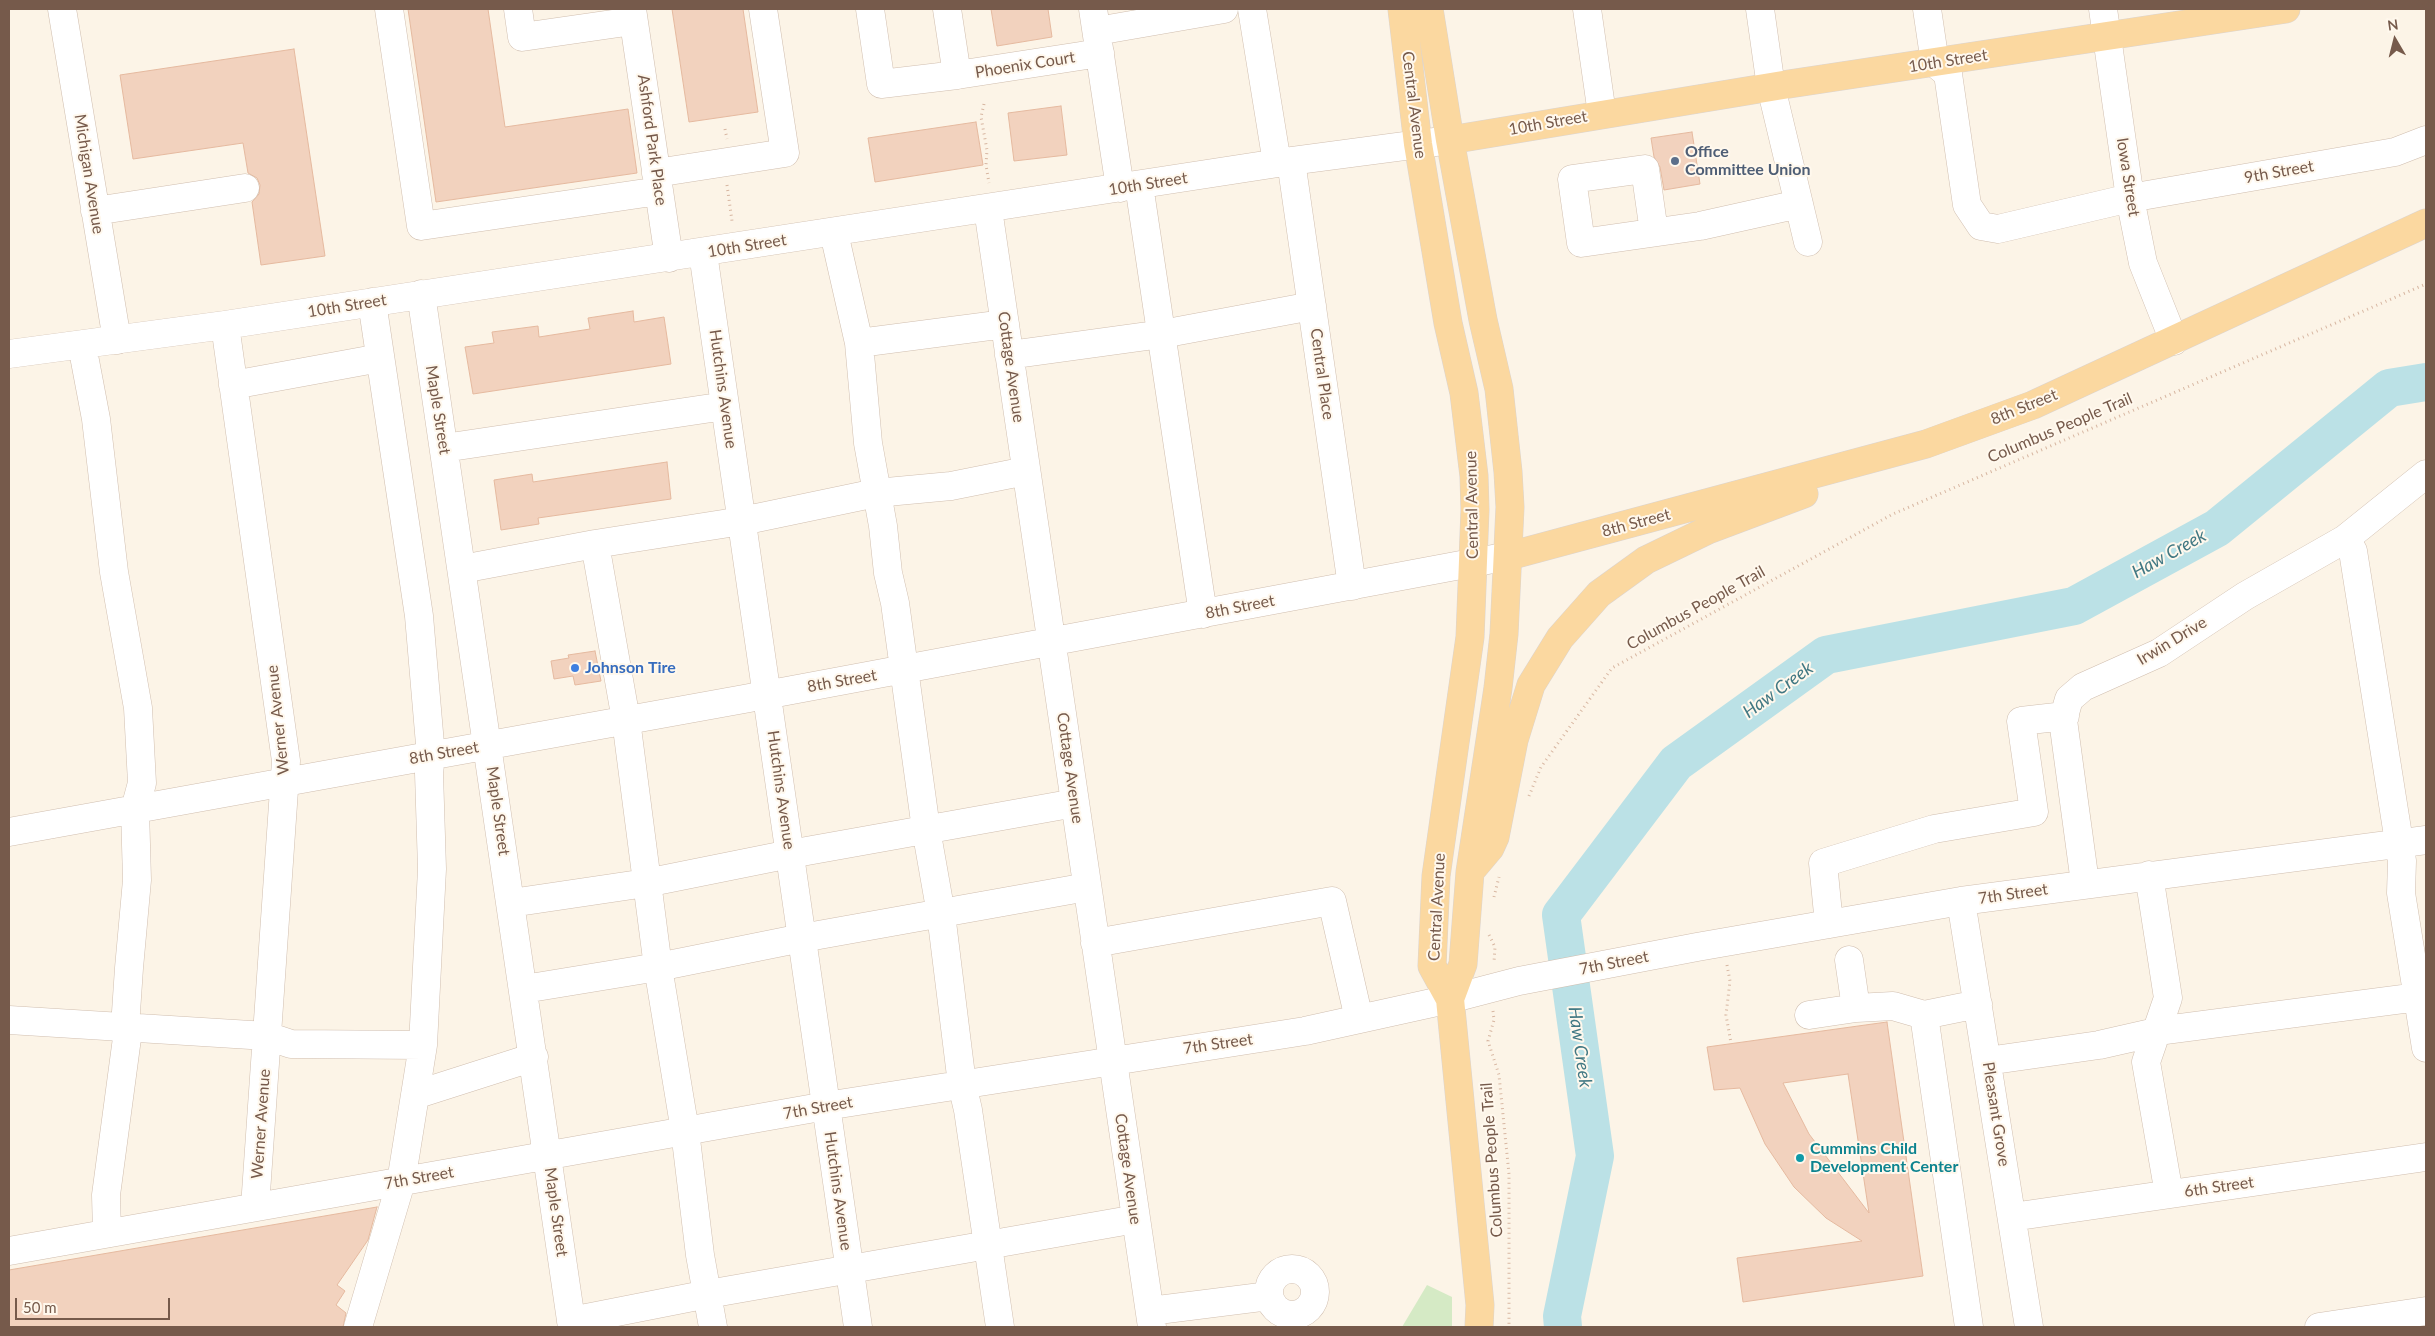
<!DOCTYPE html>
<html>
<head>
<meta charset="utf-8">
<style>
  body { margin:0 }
  #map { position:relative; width:2435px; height:1336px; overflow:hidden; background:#fcf4e7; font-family:Lato,sans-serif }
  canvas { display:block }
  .frame { position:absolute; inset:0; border:10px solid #765a4b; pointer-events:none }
  .north { position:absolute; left:2370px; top:15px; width:50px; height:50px; -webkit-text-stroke:4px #fff8ed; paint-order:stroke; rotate:352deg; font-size:14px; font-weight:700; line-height:20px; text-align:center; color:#765a4b }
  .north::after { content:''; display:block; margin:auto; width:18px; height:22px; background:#765a4b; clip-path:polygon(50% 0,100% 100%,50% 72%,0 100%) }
  .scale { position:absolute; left:15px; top:1298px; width:155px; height:22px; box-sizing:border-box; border:2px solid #765a4b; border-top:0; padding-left:6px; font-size:15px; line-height:18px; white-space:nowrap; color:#765a4b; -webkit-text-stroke:4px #fff8ed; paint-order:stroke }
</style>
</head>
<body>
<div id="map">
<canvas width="2435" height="1336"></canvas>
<div class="frame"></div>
<div class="north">N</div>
<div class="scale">50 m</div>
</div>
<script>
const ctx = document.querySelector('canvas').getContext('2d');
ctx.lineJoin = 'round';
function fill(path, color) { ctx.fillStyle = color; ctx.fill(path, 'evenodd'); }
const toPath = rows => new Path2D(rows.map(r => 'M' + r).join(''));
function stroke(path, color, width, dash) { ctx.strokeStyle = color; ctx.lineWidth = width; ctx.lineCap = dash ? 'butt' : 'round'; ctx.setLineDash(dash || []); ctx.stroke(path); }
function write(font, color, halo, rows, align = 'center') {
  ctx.font = font + ' Lato,sans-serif'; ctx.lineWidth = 4; ctx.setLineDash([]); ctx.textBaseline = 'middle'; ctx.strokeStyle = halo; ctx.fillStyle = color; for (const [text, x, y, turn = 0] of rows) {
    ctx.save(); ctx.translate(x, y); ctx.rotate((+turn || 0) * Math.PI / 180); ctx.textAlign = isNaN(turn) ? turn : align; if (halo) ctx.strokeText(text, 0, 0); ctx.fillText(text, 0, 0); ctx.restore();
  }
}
fill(toPath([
  [1427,1285,1452,1297,1452,1327,1402,1327]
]), '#d5eac5');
stroke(toPath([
  [1563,1327,1562,1316,1595,1156,1561,915,1676,763,1826,655,2074,606,2217,528,2389,388,2426,382]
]), '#bbe1e6', 38);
const building = toPath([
  [408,9,488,9,505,127,628,109,637,173,436,202,408,9],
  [672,9,743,9,758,112,689,122,672,9],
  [991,9,1048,9,1052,37,997,46,991,9],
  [294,49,325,256,261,265,252,202,259,194,260,185,257,178,248,173,243,143,133,159,120,75,294,49],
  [1061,106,1067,155,1014,161,1008,113,1061,106],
  [976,122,983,165,875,182,868,138,976,122],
  [1692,132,1700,184,1664,190,1660,167,1654,157,1651,138,1692,132],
  [633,311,634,322,664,317,671,364,473,394,465,347,494,343,492,332,538,326,539,337,590,329,588,318,633,311],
  [667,462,671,499,538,518,539,524,501,530,494,480,532,474,533,482,667,462],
  [595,651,601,681,575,685,573,676,554,679,551,661,569,658,568,655,595,651],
  [1887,1022,1923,1276,1743,1302,1737,1258,1862,1241,1826,1218,1794,1187,1765,1144,1740,1088,1714,1090,1707,1047,1887,1022],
  [1848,1074,1869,1213,1809,1134,1783,1083,1848,1074],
  [377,1207,368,1240,337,1285,345,1291,336,1305,346,1313,343,1327,9,1327,9,1270,377,1207]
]);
fill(building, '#f2d2be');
stroke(building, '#e5b99f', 1);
const minor = toPath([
  [62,9,117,340],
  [389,9,421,226,659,191],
  [518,9,522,37,633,21],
  [632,9,669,258],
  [870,9,881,84,957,75],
  [947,9,957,75,1100,53],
  [1093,9,1120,188],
  [1252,9,1277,163],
  [1587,9,1602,114],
  [1760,9,1771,87,1808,242],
  [1927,9,1935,63,1948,74,1967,205,1981,226,1998,229,2130,198,2395,152,2426,140],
  [2103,9,2130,198,2143,263,2174,341],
  [1097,31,1224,9],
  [1291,161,1352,586],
  [656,173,785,153,763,9],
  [1139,185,1203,614],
  [988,209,1152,1327],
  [95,211,245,188],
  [1654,232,1645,169,1572,179,1581,243,1700,226,1799,204],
  [834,233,859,343,868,443,883,526,888,573,895,603,926,829,941,914,962,1084,968,1110,1000,1327],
  [703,253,858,1327],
  [421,294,572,1327],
  [225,325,286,761,255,1207],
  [859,343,1005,324],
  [82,345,96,419,114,572,138,708,142,783,135,809,137,880,129,968,125,1027,127,1038,106,1195,107,1233],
  [9,354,225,325,1291,161,1450,140],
  [1009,355,1162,334,1312,306],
  [233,385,380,358],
  [444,448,725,406],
  [2345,539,2353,551,2402,861,2401,893,2426,1048],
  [595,544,626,720,658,967,685,1131,700,1255,713,1327],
  [462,569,595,544,742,521,876,493,951,486,1026,471],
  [9,832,744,699,1509,556],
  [2149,875,2168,998,2146,1062,2169,1194],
  [2085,883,2063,720,2069,699,2083,687,2159,653,2245,596,2345,539,2426,474],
  [1961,901,2029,1327],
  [511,903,646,883,790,854,1075,803],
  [1829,924,1823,863,1934,829,2034,812,2021,721,2065,716],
  [1095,943,1332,901,1359,1019],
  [1849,960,1856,1008],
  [524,989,658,967,802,938,1087,887],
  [1809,1015,1856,1008,1893,1006,1924,1015,1978,1004],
  [1924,1015,1969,1327],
  [9,1020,267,1036,291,1044,423,1045],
  [1987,1061,2099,1045,2165,1030,2426,996],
  [415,1095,534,1057],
  [2012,1217,2426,1157],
  [9,1251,826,1106,1305,1031,1450,999,1519,981,1697,947,1961,901,2426,840],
  '1269 1292a23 23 0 1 1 46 0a23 23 0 1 1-46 0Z',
  [1150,1311,1269,1296],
  [571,1321,708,1294,1136,1219],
  [358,1327,401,1182,415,1095,423,1045,432,869,429,773,431,756,419,616,372,302],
  [2319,1327,2426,1311]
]);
const major = toPath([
  [1402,9,1418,144,1448,323,1464,393,1474,476,1475,510,1470,637,1436,876,1432,966,1450,999,1480,1305,1479,1327],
  [1429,9,1450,140,1483,320,1499,389,1508,472,1510,507,1504,634,1498,688,1470,872,1463,964,1450,999],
  [1450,140,1789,84,2286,9],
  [1509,556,1926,444,2033,405,2426,223],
  [1474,867,1490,848,1495,837,1514,740,1531,685,1560,638,1599,594,1646,560,1708,530,1804,494]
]);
stroke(minor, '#d0beaf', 29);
stroke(major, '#dbd4d0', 29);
stroke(toPath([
  [984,104,981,117,987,150,986,165,989,183],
  [725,129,727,139],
  [727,185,732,221],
  [1529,796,1541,767,1612,668,1893,514,2426,284],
  [1494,897,1499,877],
  [1489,935,1495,947,1494,962],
  [1727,965,1730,981,1726,1015,1731,1043],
  [1493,1011,1494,1020,1488,1041,1499,1075,1509,1174,1509,1327]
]), '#d7b6a1', 3, [1, 4]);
stroke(minor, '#fff', 28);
stroke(major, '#fbd8a0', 28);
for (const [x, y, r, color] of [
  [1675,161,5,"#5c6f8a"],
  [575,668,5,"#3f7fe0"],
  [1800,1158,5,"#0f9aa8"]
]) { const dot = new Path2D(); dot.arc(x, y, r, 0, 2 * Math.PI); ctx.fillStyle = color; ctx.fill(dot); stroke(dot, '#fff8ed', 2); }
write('16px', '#765a4b', '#fff8ed', [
  ["10th Street",1948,61,-9],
  ["Phoenix Court",1025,65,-9],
  ["Central Avenue",1414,105,83],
  ["10th Street",1548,123,-10],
  ["Ashford Park Place",652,140,82],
  ["9th Street",2279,172,-10],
  ["Michigan Avenue",89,174,81],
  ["Iowa Street",2128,177,81],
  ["10th Street",1148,184,-9],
  ["10th Street",747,246,-9],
  ["10th Street",347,306,-9],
  ["Cottage Avenue",1011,367,82],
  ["Central Place",1322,374,82],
  ["Hutchins Avenue",723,389,82],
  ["8th Street",2024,407,-22],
  ["Maple Street",438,410,81],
  ["Columbus People Trail",2060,428,-23],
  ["Central Avenue",1472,505,-91],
  ["8th Street",1636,523,-15],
  ["8th Street",1240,607,-11],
  ["Columbus People Trail",1696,608,-29],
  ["Irwin Drive",2172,641,-31],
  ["8th Street",842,681,-10],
  ["Werner Avenue",278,720,-96],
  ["8th Street",444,753,-10],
  ["Cottage Avenue",1070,768,82],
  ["Hutchins Avenue",781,790,82],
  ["Maple Street",498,811,82],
  ["7th Street",2013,894,-8],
  ["Central Avenue",1437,907,-87],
  ["7th Street",1614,963,-11],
  ["7th Street",1218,1044,-8],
  ["7th Street",818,1108,-10],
  ["Pleasant Grove",1996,1114,81],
  ["Werner Avenue",261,1124,-86],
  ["Columbus People Trail",1492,1160,-94],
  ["Cottage Avenue",1128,1169,82],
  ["7th Street",419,1178,-10],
  ["6th Street",2219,1187,-8],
  ["Hutchins Avenue",838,1191,82],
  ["Maple Street",556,1212,82]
]);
write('bold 16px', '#4e5e75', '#fff8ed', [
  ["Office",1685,152],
  ["Committee Union",1685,170]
], 'left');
write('bold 16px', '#366cbe', '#fff8ed', [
  ["Johnson Tire",585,668]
], 'left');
write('bold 16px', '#0d838f', '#fff8ed', [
  ["Cummins Child",1810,1149],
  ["Development Center",1810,1167]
], 'left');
write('italic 18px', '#417883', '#fff8ed', [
  ["Haw Creek",2169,554,-29],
  ["Haw Creek",1778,690,-36],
  ["Haw Creek",1580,1047,82]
]);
</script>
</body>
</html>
